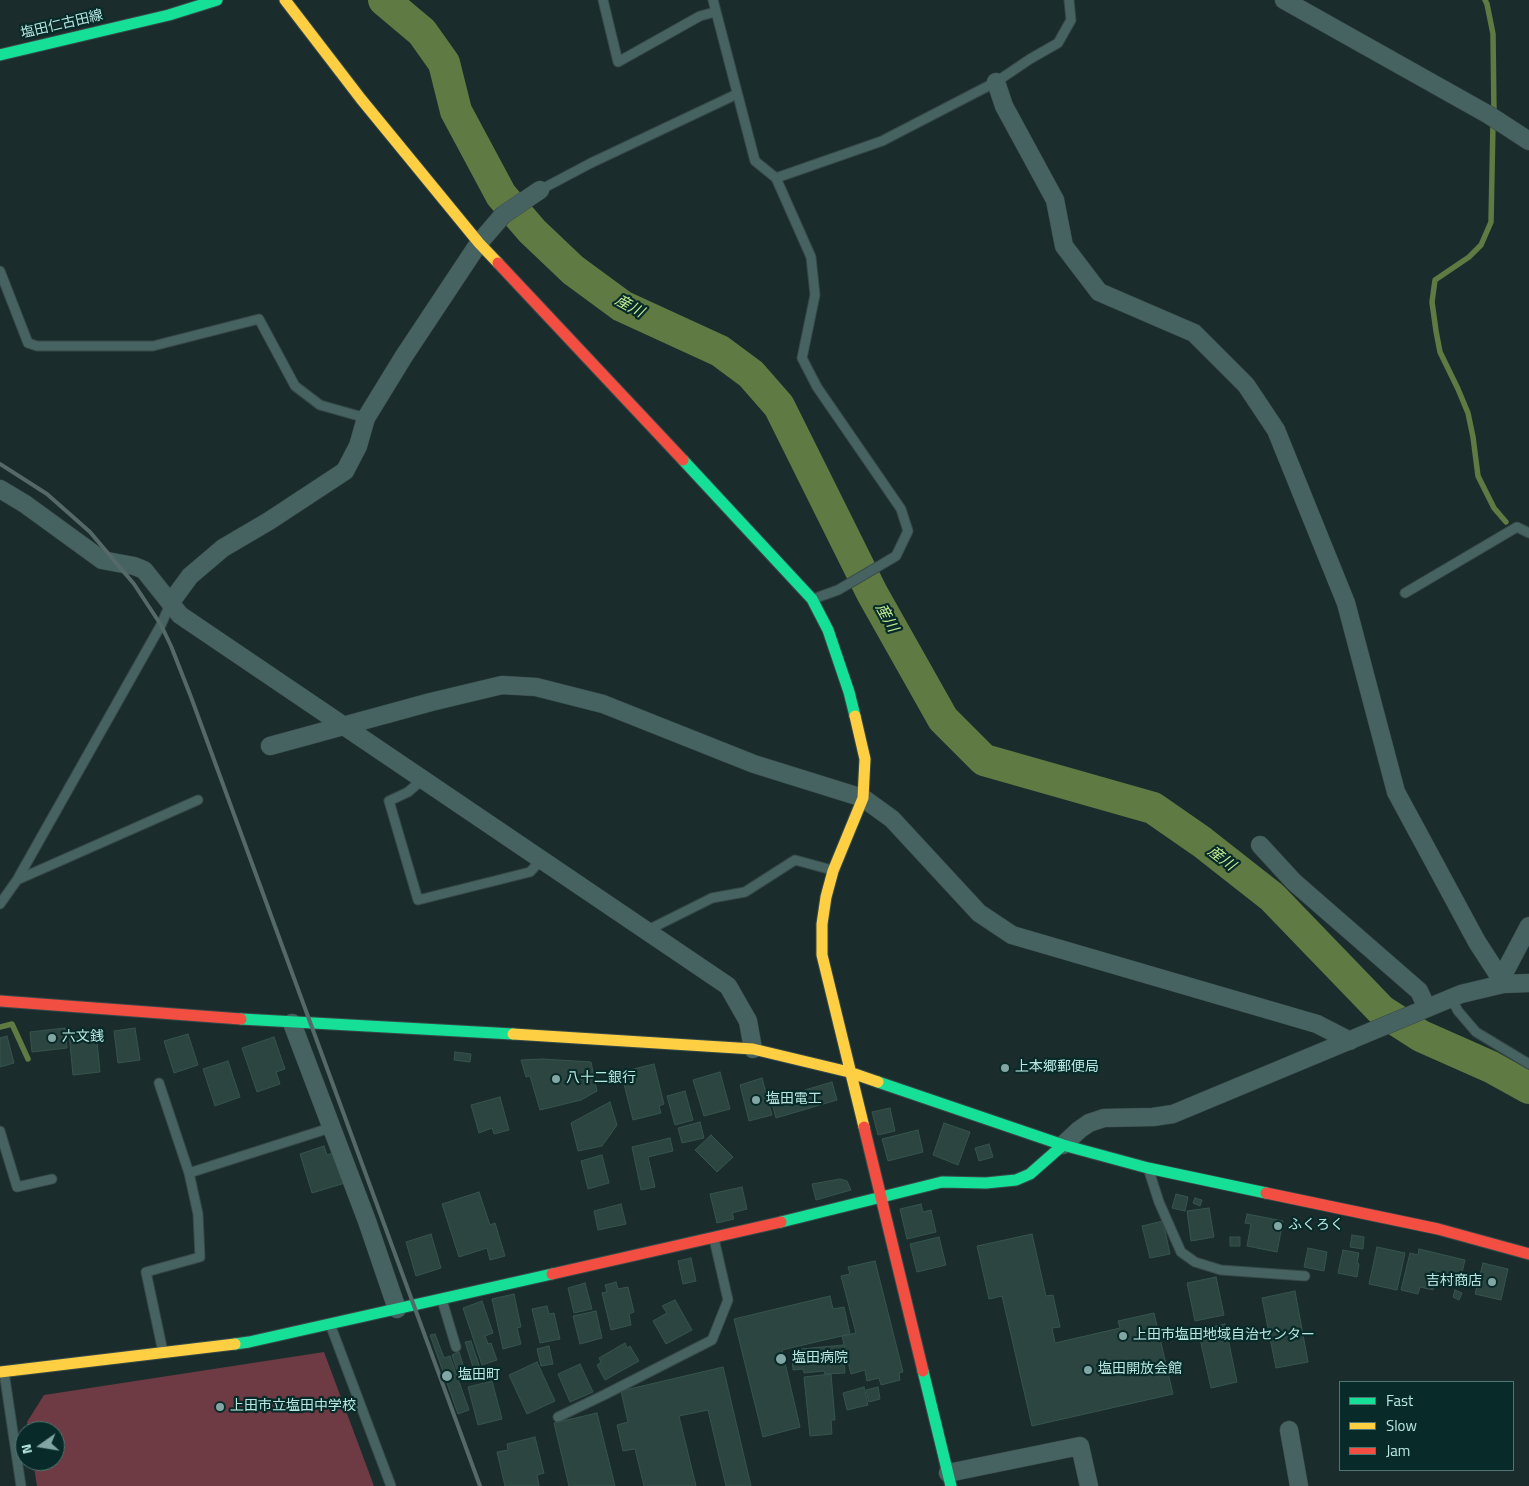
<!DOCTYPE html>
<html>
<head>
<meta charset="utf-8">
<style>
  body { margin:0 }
  #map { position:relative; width:1529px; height:1486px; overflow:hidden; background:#1b2c2c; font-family:"Titillium Web",sans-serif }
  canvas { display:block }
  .legend { position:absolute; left:1339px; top:1381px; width:175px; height:90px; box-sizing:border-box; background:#082a28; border:1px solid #4f7673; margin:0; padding:6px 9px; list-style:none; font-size:15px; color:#b9e8e3 }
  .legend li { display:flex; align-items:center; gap:10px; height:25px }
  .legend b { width:25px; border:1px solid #4f7673 }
  .north { position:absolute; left:15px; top:1421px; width:50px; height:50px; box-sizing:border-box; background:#082a28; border:1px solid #4f7673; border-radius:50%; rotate:257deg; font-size:14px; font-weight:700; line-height:20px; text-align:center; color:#b9e8e3 }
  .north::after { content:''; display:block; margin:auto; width:18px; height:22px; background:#82a6a3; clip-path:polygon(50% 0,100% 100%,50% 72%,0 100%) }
</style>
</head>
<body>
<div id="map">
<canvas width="1529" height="1486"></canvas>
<ul class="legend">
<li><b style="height:6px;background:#16e098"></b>Fast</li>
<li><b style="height:6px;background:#ffcf43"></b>Slow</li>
<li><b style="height:6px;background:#f24e42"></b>Jam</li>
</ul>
<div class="north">N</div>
</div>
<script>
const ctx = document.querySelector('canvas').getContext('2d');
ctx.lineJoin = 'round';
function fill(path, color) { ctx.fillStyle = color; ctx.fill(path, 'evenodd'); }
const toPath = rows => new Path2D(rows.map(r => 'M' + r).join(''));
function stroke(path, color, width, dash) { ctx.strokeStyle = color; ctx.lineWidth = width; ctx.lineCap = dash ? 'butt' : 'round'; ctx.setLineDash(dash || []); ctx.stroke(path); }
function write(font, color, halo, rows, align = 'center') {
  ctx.font = font + ' "Titillium Web","Noto Sans JP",sans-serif'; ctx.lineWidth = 4.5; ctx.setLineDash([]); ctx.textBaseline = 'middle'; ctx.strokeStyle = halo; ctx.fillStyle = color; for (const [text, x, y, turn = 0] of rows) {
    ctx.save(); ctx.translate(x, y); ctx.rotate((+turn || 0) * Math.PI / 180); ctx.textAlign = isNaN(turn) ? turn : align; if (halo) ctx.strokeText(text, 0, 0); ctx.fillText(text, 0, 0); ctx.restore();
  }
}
fill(toPath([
  [324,1352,374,1486,37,1486,33,1461,55,1461,55,1431,29,1431,27,1422,44,1395]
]), '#6e3a44');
stroke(toPath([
  [1485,0,1487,4,1493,34,1494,114],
  [1493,123,1491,222,1481,245,1469,257,1435,280,1432,302,1436,331,1440,352,1458,389,1468,413,1473,437,1478,476,1494,508,1506,522],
  [0,1027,12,1024,28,1059]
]), '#5f7a42', 5.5);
stroke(toPath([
  [384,0,422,32,444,63,456,111,501,195,532,231,573,270,622,306,720,351,751,374,779,406,872,593,943,719,984,760,1153,808,1202,842,1272,897,1382,1011,1421,1036,1491,1067,1529,1088]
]), '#5f7a42', 32);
const building = toPath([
  [65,1028,67,1048,32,1052,30,1032,65,1028],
  [135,1028,140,1060,118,1063,114,1031,135,1028],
  [96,1031,100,1072,73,1075,69,1034,96,1031],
  [188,1034,198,1065,174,1073,164,1041,188,1034],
  [7,1036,14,1063,0,1067,0,1038,7,1036],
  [274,1037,285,1069,276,1072,280,1084,257,1092,242,1048,274,1037],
  [455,1052,471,1054,470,1062,454,1060,455,1052],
  [542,1059,591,1062,597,1091,581,1100,540,1110,530,1076,526,1077,521,1060,542,1059],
  [228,1061,240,1097,215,1106,203,1069,228,1061],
  [654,1064,664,1104,659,1106,661,1113,633,1120,621,1072,654,1064],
  [720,1072,730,1109,704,1116,693,1080,720,1072],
  [762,1078,772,1115,749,1121,740,1085,762,1078],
  [832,1082,837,1100,776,1118,771,1100,832,1082],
  [685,1091,693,1120,675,1125,667,1096,685,1091],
  [500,1097,509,1130,494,1134,492,1128,479,1133,471,1105,500,1097],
  [610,1102,617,1125,602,1146,578,1151,571,1123,610,1102],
  [890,1108,895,1131,878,1135,872,1112,890,1108],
  [700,1122,704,1138,682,1143,678,1128,700,1122],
  [944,1123,970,1132,958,1165,933,1155,944,1123],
  [918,1130,923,1152,888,1161,882,1139,918,1130],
  [711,1135,733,1157,717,1172,695,1150,711,1135],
  [670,1138,673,1151,648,1157,655,1187,641,1190,632,1147,670,1138],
  [989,1144,993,1157,979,1161,975,1148,989,1144],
  [324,1146,327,1155,336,1152,345,1183,312,1193,300,1154,324,1146],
  [602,1155,609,1183,588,1189,581,1161,602,1155],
  [840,1179,847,1181,851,1190,816,1200,812,1184,840,1179],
  [742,1187,747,1209,732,1213,734,1219,717,1223,710,1194,742,1187],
  [479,1192,490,1225,495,1223,505,1256,490,1260,487,1248,459,1257,442,1204,479,1192],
  [1176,1194,1188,1197,1185,1211,1172,1208,1176,1194],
  [1195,1198,1202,1200,1200,1206,1193,1203,1195,1198],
  [621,1204,626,1224,598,1230,594,1211,621,1204],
  [921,1204,923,1212,931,1210,936,1232,907,1239,900,1209,921,1204],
  [1209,1208,1214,1237,1191,1241,1187,1211,1209,1208],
  [1247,1214,1283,1221,1277,1252,1247,1246,1251,1224,1245,1223,1247,1214],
  [1163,1221,1170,1254,1150,1258,1142,1226,1163,1221],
  [431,1234,441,1268,416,1276,406,1242,431,1234],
  [1032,1234,1046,1296,1053,1295,1060,1327,1052,1328,1055,1343,1120,1328,1118,1321,1154,1313,1173,1394,1032,1426,1002,1296,989,1299,977,1246,1032,1234],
  [1352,1235,1364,1237,1363,1249,1350,1247,1352,1235],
  [939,1237,946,1265,917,1272,910,1244,939,1237],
  [1230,1237,1240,1237,1240,1246,1230,1246,1230,1237],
  [1377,1247,1405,1253,1397,1290,1369,1284,1377,1247],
  [1308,1248,1327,1252,1324,1271,1304,1267,1308,1248],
  [1419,1249,1465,1260,1461,1277,1437,1271,1433,1290,1420,1287,1418,1294,1401,1290,1410,1253,1418,1255,1419,1249],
  [1343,1250,1359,1253,1357,1263,1359,1264,1357,1277,1338,1273,1343,1250],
  [691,1258,696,1281,683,1284,678,1261,691,1258],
  [875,1261,903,1372,899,1373,900,1380,881,1385,879,1378,867,1381,865,1370,851,1374,842,1336,856,1333,841,1276,850,1274,848,1267,875,1261],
  [1483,1263,1508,1269,1501,1300,1475,1294,1483,1263],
  [1216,1277,1224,1315,1195,1321,1187,1283,1216,1277],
  [616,1282,618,1289,628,1287,634,1312,629,1314,631,1325,611,1330,602,1293,607,1292,605,1285,616,1282],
  [585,1283,592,1309,574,1313,568,1288,585,1283],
  [1455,1290,1462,1293,1459,1300,1453,1297,1455,1290],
  [1295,1291,1308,1362,1276,1368,1262,1298,1295,1291],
  [514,1294,521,1327,517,1328,521,1344,503,1349,492,1299,514,1294],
  [830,1296,833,1309,844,1307,850,1334,782,1350,800,1427,763,1437,734,1319,830,1296],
  [675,1300,692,1330,666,1344,653,1321,667,1313,662,1306,675,1300],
  [482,1301,493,1333,485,1336,488,1344,491,1343,497,1360,482,1365,463,1308,482,1301],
  [547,1306,549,1314,554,1313,560,1339,540,1343,532,1309,547,1306],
  [596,1311,602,1338,580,1344,573,1316,596,1311],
  [1225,1324,1237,1382,1211,1388,1198,1330,1225,1324],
  [435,1334,444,1358,450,1356,469,1410,458,1414,430,1335,435,1334],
  [471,1341,480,1368,474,1370,465,1342,471,1341],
  [625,1343,627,1348,630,1346,639,1361,605,1380,597,1365,601,1362,599,1358,625,1343],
  [843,1345,845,1373,825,1374,824,1371,804,1373,803,1369,793,1370,792,1354,802,1354,801,1349,843,1345],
  [549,1346,553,1364,541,1366,537,1349,549,1346],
  [459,1352,467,1377,460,1380,452,1355,459,1352],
  [537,1362,555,1401,527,1414,509,1375,537,1362],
  [580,1364,593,1392,570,1402,558,1374,580,1364],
  [723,1367,751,1486,726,1486,708,1410,679,1416,696,1486,644,1486,635,1449,623,1451,617,1425,628,1422,621,1391,723,1367],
  [831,1374,835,1420,831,1420,832,1434,810,1436,804,1377,831,1374],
  [492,1381,502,1419,478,1425,468,1387,492,1381],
  [864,1387,868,1405,847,1410,843,1393,864,1387],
  [878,1387,880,1399,869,1402,866,1390,878,1387],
  [597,1413,615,1486,569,1486,554,1423,597,1413],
  [535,1437,544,1473,537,1475,539,1486,505,1486,497,1452,508,1450,507,1444,535,1437]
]);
fill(building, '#2d4541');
stroke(building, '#36544e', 1);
const lane = toPath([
  [603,0,618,62,700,16,715,12],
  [713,0,755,161,776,178,811,257,815,295,802,358,817,387,901,509,908,531,896,556,838,590,813,599],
  [776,178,882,141,996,82,1030,59,1058,43,1071,20,1069,0],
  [540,190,591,163,737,94],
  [0,271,28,343,37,346,153,346,259,319,295,386,320,405,366,418],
  [1405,593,1517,527,1529,533],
  [422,780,408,792,389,801,418,900,530,872,541,860],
  [17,880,198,800],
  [0,904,17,880,161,625,171,602],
  [646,931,712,898,745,892,795,860,832,870],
  [1451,998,1458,1011,1476,1032,1529,1064],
  [159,1083,189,1173,333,1127],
  [0,1131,17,1187,52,1179],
  [1149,1171,1159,1202,1181,1252,1195,1262,1221,1270,1305,1276],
  [442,1300,456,1347],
  [330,1324,391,1486],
  [163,1352,146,1272,200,1257,198,1214,189,1173],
  [4,1372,21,1486],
  [558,1417,604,1395,712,1340,728,1300,714,1239]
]);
const street = toPath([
  [1284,0,1489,115,1529,141],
  [996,82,1004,106,1055,200,1064,246,1099,292,1194,333,1246,385,1276,430,1346,603,1396,792,1477,942,1501,979,1503,984],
  [0,489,25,504,102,560,134,566,144,570,180,615,728,986,748,1021,753,1049],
  [171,602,190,576,223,548,269,521,345,471,358,446,366,418,404,356,479,243,503,215,540,190],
  [270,746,431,702,502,685,536,687,603,704,754,764,863,798,892,819,979,913,1012,935,1317,1024,1350,1041],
  [1260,845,1294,882,1419,991,1427,1008],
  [1501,979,1529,926],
  [292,1023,367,1221,397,1309],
  [1063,1145,1079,1130,1089,1123,1104,1118,1153,1117,1173,1114,1461,994,1503,984,1529,983],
  [1289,1430,1299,1486],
  [948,1473,1080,1446,1089,1486]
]);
const fast = toPath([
  [0,55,169,15,217,0],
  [683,460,812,599,828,630,849,692,855,716],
  [241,1019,513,1034],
  [878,1082,1063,1145,1148,1168,1266,1193],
  [781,1222,942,1182,986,1183,1016,1180,1030,1174,1063,1145],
  [235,1344,249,1342,552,1274],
  [923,1371,951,1486]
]);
const slow = toPath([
  [285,0,361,99,479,243,498,263],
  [855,716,865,759,863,798,833,871,826,897,822,924,822,955,864,1127],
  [513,1034,753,1049,849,1072,878,1082],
  [0,1372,235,1344]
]);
const jam = toPath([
  [498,263,683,460],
  [0,1001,241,1019],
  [864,1127,923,1371],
  [1266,1193,1438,1229,1529,1254],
  [552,1274,781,1222]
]);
stroke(lane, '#364a49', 11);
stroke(street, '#364a49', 19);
stroke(fast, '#364a49', 13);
stroke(slow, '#364a49', 13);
stroke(jam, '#364a49', 13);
stroke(lane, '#476361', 9);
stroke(street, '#476361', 18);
stroke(fast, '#16e098', 11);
stroke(slow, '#ffcf43', 11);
stroke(jam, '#f24e42', 11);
stroke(toPath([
  [0,464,47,494,90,532,134,584,161,625,171,646,191,697,480,1486]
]), '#546968', 4);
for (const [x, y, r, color] of [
  [52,1038,5,"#82a6a3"],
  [1005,1068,5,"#82a6a3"],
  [556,1079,5,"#82a6a3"],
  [756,1100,5,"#82a6a3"],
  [1278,1226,5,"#82a6a3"],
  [1492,1282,5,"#82a6a3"],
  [1123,1336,5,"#82a6a3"],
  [781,1359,6,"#82a6a3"],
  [1088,1370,5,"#82a6a3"],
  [447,1376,6,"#82a6a3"],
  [220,1407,5,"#82a6a3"]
]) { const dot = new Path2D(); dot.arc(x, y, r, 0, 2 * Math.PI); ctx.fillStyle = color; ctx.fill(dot); stroke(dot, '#082a28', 2); }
write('14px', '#b9e8e3', '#082a28', [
  ["塩田仁古田線",62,25,-13]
]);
write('14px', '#b9e8e3', '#082a28', [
  ["六文銭",62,1038],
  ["上本郷郵便局",1015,1068],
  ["八十二銀行",566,1079],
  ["塩田電工",766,1100],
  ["ふくろく",1288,1226],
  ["吉村商店",1482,1282,"right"],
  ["上田市塩田地域自治センター",1133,1336],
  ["塩田病院",792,1359],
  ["塩田開放会館",1098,1370],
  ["塩田町",458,1376],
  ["上田市立塩田中学校",230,1407]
], 'left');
write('italic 15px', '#c4ef95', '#082a28', [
  ["産川",629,307,29],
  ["産川",886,618,61],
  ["産川",1221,859,37]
]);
</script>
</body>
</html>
